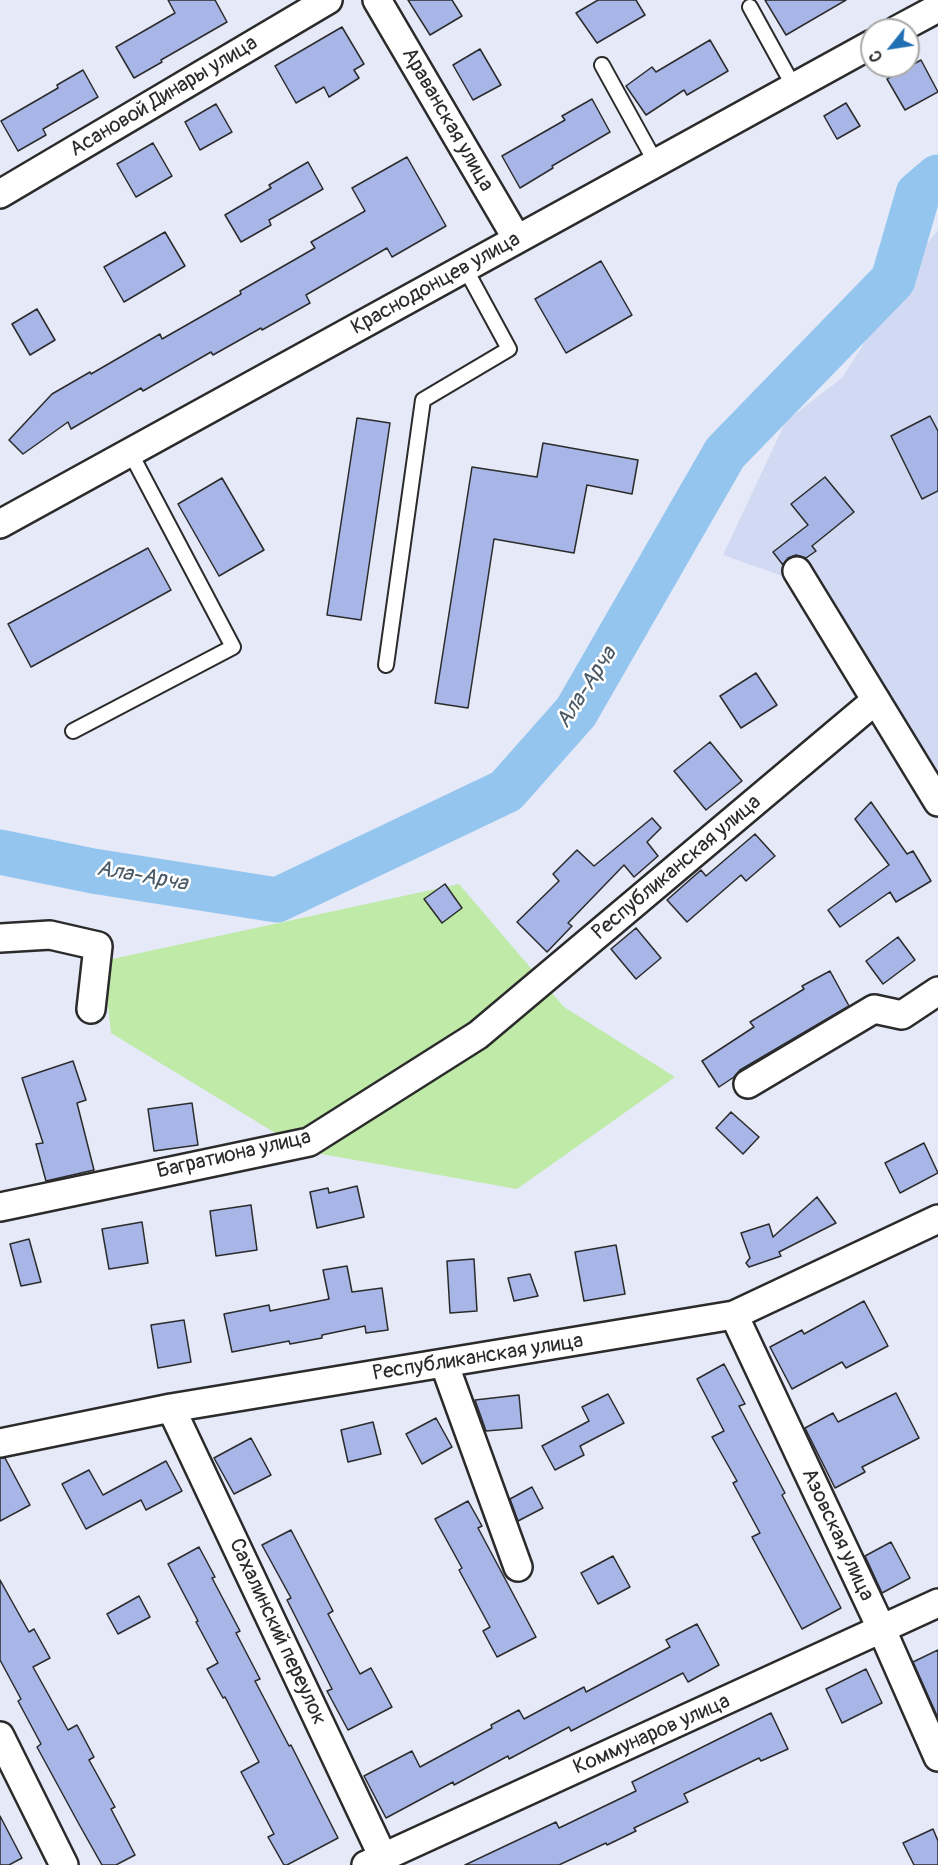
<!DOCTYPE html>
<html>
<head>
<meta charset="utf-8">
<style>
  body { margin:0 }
  #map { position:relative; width:938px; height:1865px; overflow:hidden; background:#e5e9f8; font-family:Pangolin,sans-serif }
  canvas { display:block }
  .north { position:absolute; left:860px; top:18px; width:60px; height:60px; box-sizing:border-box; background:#fff; border:2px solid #aaa; border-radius:50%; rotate:240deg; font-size:16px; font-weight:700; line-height:24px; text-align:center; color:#2b2b2b }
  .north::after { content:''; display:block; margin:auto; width:21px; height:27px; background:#1f6fb2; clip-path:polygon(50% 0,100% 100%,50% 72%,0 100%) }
</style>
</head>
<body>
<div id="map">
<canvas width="938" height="1865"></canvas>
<div class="north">С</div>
</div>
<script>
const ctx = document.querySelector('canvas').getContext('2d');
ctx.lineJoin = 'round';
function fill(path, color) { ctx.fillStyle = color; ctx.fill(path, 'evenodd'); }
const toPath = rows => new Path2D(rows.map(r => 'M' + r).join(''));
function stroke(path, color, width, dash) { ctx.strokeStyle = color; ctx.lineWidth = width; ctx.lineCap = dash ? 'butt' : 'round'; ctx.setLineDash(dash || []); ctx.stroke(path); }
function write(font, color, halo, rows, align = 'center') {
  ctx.font = font + ' Pangolin,sans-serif'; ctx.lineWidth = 5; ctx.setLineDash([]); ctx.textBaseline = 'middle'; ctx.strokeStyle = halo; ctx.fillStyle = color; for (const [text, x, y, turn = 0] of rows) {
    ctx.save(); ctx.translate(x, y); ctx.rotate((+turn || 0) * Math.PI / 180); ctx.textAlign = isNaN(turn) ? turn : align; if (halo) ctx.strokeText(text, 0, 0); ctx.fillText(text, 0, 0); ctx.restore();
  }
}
fill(toPath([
  [938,230,938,776,819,589,723,555,786,421,842,378,926,245]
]), '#d2daf3');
fill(toPath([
  [459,884,564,1007,675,1077,517,1189,305,1151,111,1033,103,961]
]), '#bfeaa7');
stroke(toPath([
  [0,852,93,871,277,900,506,791,576,712,725,453,893,280,918,194,938,177]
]), '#93c5ef', 45);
const building = toPath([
  [168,0,215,0,227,22,161,60,162,62,134,78,116,47,175,13,168,0],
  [408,0,452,0,462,16,430,35,408,0],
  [598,0,636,0,645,15,597,43,576,13,598,0],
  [765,0,846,0,786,35,765,0],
  [342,27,364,64,354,70,359,78,329,97,324,87,296,103,275,66,342,27],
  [710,40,728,71,687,95,684,90,646,115,626,86,652,67,656,72,710,40],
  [480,49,501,85,473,100,453,65,480,49],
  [921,60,938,92,905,110,887,79,921,60],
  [83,70,98,97,43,129,46,135,18,151,1,121,58,88,57,85,83,70],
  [592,99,610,132,552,166,553,168,520,188,502,156,565,120,562,116,592,99],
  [846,103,860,126,837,139,824,116,846,103],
  [216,104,232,132,200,150,185,122,216,104],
  [153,143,172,176,136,197,117,164,153,143],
  [407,157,446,226,392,257,387,248,306,295,310,303,262,330,261,328,213,355,211,352,143,391,141,388,71,429,68,422,23,454,9,440,52,394,90,372,91,374,160,334,162,339,241,294,240,291,315,248,311,242,365,211,352,188,407,157],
  [308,162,323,189,269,220,271,225,241,242,225,215,271,188,269,185,308,162],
  [165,232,185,266,124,302,104,267,165,232],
  [601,261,632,315,566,353,535,299,601,261],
  [37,309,55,340,30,355,12,324,37,309],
  [930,416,938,431,938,491,922,499,891,436,930,416],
  [357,418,390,423,361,620,327,615,357,418],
  [543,443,638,460,632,494,587,485,574,553,494,539,468,708,435,703,472,467,537,477,543,443],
  [825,477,854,512,812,546,816,551,806,558,796,555,788,558,783,565,773,552,808,525,791,504,825,477],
  [222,478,264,550,219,576,178,504,222,478],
  [148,548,171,590,31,667,8,624,148,548],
  [756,673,777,705,741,728,720,696,756,673],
  [710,742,742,781,706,810,674,771,710,742],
  [871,802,907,854,913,851,931,881,896,902,890,892,840,927,828,910,889,865,855,819,871,802],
  [652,818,661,828,647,842,658,856,634,877,624,865,568,923,572,926,547,952,517,922,559,881,553,874,577,850,594,866,652,818],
  [755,834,775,856,746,881,741,875,687,922,667,900,701,870,706,876,755,834],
  [445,884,462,908,442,923,424,899,445,884],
  [636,928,661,958,636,979,611,949,636,928],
  [898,937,915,960,883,984,866,961,898,937],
  [830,971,849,1006,740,1070,734,1077,719,1087,702,1061,754,1027,750,1022,804,989,802,986,830,971],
  [73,1061,86,1100,77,1103,94,1170,46,1181,36,1144,43,1143,22,1078,73,1061],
  [192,1103,198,1145,154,1151,148,1109,192,1103],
  [731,1112,759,1137,743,1154,716,1128,731,1112],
  [924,1143,938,1173,900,1193,885,1163,924,1143],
  [357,1186,364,1217,317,1228,310,1192,328,1188,329,1193,357,1186],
  [817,1197,836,1223,779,1252,781,1256,749,1267,746,1263,750,1258,741,1233,769,1224,773,1237,817,1197],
  [251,1205,257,1250,216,1256,210,1211,251,1205],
  [142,1222,148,1263,109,1269,102,1229,142,1222],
  [29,1239,41,1282,21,1286,10,1244,29,1239],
  [616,1245,625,1294,584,1301,575,1252,616,1245],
  [474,1259,477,1311,450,1313,447,1261,474,1259],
  [347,1266,352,1292,382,1288,388,1330,366,1333,365,1326,322,1335,322,1338,290,1344,289,1341,232,1352,224,1314,269,1305,270,1311,329,1299,323,1270,347,1266],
  [530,1274,538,1296,514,1301,508,1278,530,1274],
  [864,1301,888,1346,846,1368,842,1362,792,1389,770,1347,802,1330,804,1334,864,1301],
  [184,1320,191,1362,158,1368,151,1325,184,1320],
  [724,1364,745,1404,739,1406,785,1493,782,1495,841,1608,802,1629,752,1537,760,1533,733,1483,737,1481,712,1437,724,1431,697,1379,724,1364],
  [896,1393,919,1438,862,1467,865,1472,835,1488,805,1428,833,1413,838,1422,896,1393],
  [608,1394,624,1423,580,1446,584,1455,555,1470,542,1446,589,1421,582,1407,608,1394],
  [519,1395,522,1428,486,1431,475,1400,519,1395],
  [436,1418,452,1447,422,1464,406,1434,436,1418],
  [373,1422,381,1454,348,1462,341,1430,373,1422],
  [251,1438,271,1475,234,1494,214,1458,251,1438],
  [0,1458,5,1458,30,1505,0,1521,0,1458],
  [166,1461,182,1491,146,1510,141,1500,86,1529,62,1484,89,1470,103,1495,166,1461],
  [532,1487,543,1508,518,1521,510,1499,532,1487],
  [468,1501,482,1526,478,1528,536,1637,497,1657,483,1631,490,1627,459,1570,462,1568,435,1519,468,1501],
  [291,1530,333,1611,328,1614,360,1674,371,1668,392,1707,348,1730,327,1691,332,1689,287,1600,291,1598,262,1545,291,1530],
  [891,1542,910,1578,882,1593,865,1556,891,1542],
  [199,1547,215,1577,212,1578,240,1631,236,1633,260,1679,255,1681,289,1746,291,1745,338,1838,287,1865,284,1865,268,1837,274,1834,241,1772,259,1762,225,1697,223,1698,207,1669,218,1663,196,1622,198,1621,168,1564,199,1547],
  [613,1556,630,1587,598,1604,581,1573,613,1556],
  [0,1580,29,1632,34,1629,50,1658,33,1667,68,1730,77,1725,94,1757,89,1760,115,1807,111,1809,135,1855,116,1865,102,1865,80,1826,37,1747,41,1744,18,1701,21,1699,0,1660,0,1580],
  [139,1596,150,1617,118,1634,107,1614,139,1596],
  [697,1624,719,1665,688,1682,683,1673,571,1731,569,1727,509,1759,508,1756,454,1785,453,1782,386,1818,364,1776,412,1751,420,1767,492,1728,491,1725,519,1710,524,1719,584,1687,586,1692,670,1647,666,1640,697,1624],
  [938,1650,938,1718,913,1662,938,1650],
  [866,1669,882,1703,842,1723,826,1689,866,1669],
  [771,1713,788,1749,761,1761,759,1758,684,1794,688,1802,634,1828,636,1831,607,1845,606,1843,559,1865,465,1865,556,1822,559,1828,636,1791,632,1782,771,1713],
  [0,1816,22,1858,9,1865,0,1865,0,1816],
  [933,1829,938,1841,938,1865,914,1865,903,1843,933,1829]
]);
fill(building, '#a7b6e6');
stroke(building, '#2b2b2b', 1.5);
const lane = toPath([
  [750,7,794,87],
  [602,65,656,163],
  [386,665,423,400,509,349,465,268],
  [73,731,233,647,130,452]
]);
const street = toPath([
  [377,0,517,239],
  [897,30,938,8],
  [0,194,328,0],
  [0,524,872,44],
  [797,571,938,802],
  [0,938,50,935,98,946,91,1009],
  [748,1084,874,1009,902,1015,938,991],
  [0,1207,309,1142,478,1035,876,700],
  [734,1315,882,1630,938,1757],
  [444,1363,518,1567],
  [171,1408,383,1857],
  [0,1443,171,1408,734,1315,938,1219],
  [0,1736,64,1865],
  [366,1865,938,1603]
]);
stroke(lane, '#2b2b2b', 18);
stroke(street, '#2b2b2b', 32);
stroke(lane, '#fff', 14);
stroke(street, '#fff', 27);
write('21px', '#2b2b2b', '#fff', [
  ["Асановой Динары улица",164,97,-31],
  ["Араванская улица",447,120,60],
  ["Краснодонцев улица",436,284,-29],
  ["Республиканская улица",677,868,-40],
  ["Багратиона улица",234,1155,-13],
  ["Республиканская улица",478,1358,-9],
  ["Азовская улица",837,1535,65],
  ["Сахалинский переулок",277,1632,65],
  ["Коммунаров улица",652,1735,-24]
]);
write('italic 22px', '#4a5966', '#fff', [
  ["Ала-Арча",587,688,-57],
  ["Ала-Арча",142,877,10]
]);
</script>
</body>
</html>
